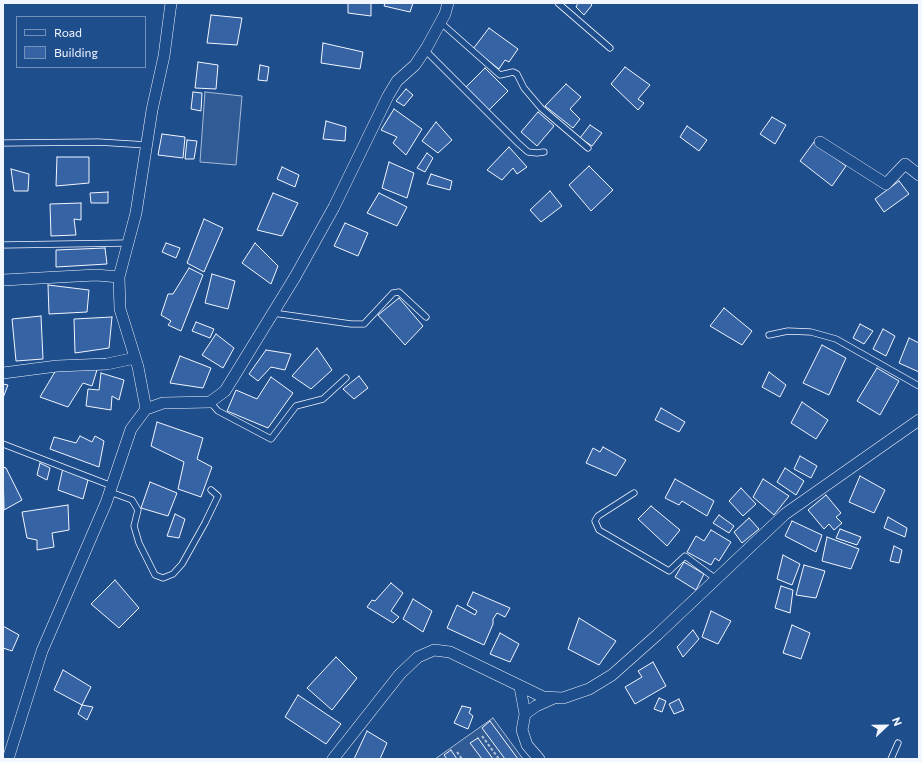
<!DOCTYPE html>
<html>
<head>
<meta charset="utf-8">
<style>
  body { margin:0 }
  #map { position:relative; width:922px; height:762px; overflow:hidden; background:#1f4e8c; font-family:Commissioner,sans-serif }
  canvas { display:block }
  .frame { position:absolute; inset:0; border:4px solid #f2f6ff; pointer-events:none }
  .legend { position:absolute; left:16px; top:16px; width:130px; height:52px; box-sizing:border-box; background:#1f4e8c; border:1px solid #7391ba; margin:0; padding:5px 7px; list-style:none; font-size:12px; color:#f2f6ff }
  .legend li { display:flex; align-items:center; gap:8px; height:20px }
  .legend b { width:20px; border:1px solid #7391ba }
  .north { position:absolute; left:866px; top:706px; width:40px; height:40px; -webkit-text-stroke:3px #1f4e8c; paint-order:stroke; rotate:68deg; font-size:11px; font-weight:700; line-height:16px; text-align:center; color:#f2f6ff }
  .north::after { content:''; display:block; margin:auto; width:14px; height:18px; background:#f2f6ff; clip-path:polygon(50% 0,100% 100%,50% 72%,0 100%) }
</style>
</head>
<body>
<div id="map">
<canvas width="922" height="762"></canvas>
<div class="frame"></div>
<ul class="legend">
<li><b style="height:5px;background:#1f4e8c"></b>Road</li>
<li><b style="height:11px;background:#3563a3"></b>Building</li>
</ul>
<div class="north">N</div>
</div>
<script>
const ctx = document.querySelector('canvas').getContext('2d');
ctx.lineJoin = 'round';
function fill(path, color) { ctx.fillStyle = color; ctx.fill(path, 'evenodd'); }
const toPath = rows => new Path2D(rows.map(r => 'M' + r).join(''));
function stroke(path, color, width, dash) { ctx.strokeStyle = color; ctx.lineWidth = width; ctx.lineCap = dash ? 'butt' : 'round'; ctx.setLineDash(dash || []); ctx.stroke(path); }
const built = toPath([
  [205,92,242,96,236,165,200,162,205,92],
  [493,718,523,759,435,759,493,718]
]);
fill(built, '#305b95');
stroke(built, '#a8bbd7', 1);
const building = toPath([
  [348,3,371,3,371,16,348,13,348,3],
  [385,3,413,3,410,12,384,6,385,3],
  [578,3,590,3,592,5,584,15,576,7,578,3],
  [211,15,242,18,237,45,207,43,211,15],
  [489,28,518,49,509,62,505,60,499,69,473,49,489,28],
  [323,43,363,52,360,69,321,63,323,43],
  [198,62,218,65,216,89,195,88,198,62],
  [260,65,269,67,267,81,258,80,260,65],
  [625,67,650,85,638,99,644,103,638,110,611,84,625,67],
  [485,68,508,91,489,110,466,87,485,68],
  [566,84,581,97,570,109,580,119,573,128,545,106,566,84],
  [406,89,413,95,404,106,396,101,406,89],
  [193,92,202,93,201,111,191,109,193,92],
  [394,109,422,129,406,155,393,143,397,137,381,130,394,109],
  [538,112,554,126,537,146,521,132,538,112],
  [772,117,786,125,775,144,760,134,772,117],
  [326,121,346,127,345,141,323,139,326,121],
  [436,122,452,140,438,153,422,141,436,122],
  [590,125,602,133,592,146,580,138,590,125],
  [687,126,707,140,699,151,680,137,687,126],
  [162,134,185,137,183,158,158,155,162,134],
  [187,140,197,141,194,159,185,159,187,140],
  [814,142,846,166,832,186,800,161,814,142],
  [509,147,527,167,517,174,513,168,502,180,487,170,509,147],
  [427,153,433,158,425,172,417,168,427,153],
  [57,157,89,157,89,183,56,186,57,157],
  [389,162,414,173,407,198,382,188,389,162],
  [589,166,613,190,591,211,569,185,589,166],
  [282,167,299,175,295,187,277,179,282,167],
  [11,169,29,174,28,191,14,191,11,169],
  [431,174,452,181,450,190,427,184,431,174],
  [899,181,909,194,884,212,875,199,899,181],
  [550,191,562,206,541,222,530,210,550,191],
  [108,192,108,203,91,203,90,193,108,192],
  [273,193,298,203,282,236,257,230,273,193],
  [379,193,407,207,397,226,367,213,379,193],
  [81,203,81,220,74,219,76,235,51,236,50,204,81,203],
  [204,219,223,228,204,272,187,263,204,219],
  [345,223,368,233,358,256,334,246,345,223],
  [166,243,180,248,176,258,162,252,166,243],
  [255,243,278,266,271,284,242,263,255,243],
  [105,248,107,264,56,267,56,250,105,248],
  [189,268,203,275,181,331,168,325,171,321,161,315,168,294,173,294,189,268],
  [212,274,235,281,228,309,205,303,212,274],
  [48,285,89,290,87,312,49,314,48,285],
  [399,298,423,326,405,345,378,315,399,298],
  [724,308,752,331,742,345,710,326,724,308],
  [41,316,43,359,16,361,12,319,41,316],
  [112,317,109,348,75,353,74,319,112,317],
  [196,322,214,329,210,338,192,331,196,322],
  [860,324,873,331,864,344,853,338,860,324],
  [883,329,895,336,886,356,873,349,883,329],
  [216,334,234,348,223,368,202,355,216,334],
  [909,338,919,343,919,372,899,363,909,338],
  [822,345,846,358,829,395,803,383,822,345],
  [317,348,332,370,311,389,292,376,317,348],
  [266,350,291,354,285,370,271,367,258,381,249,374,266,350],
  [180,356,211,368,203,388,170,383,180,356],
  [89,367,97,370,92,386,83,383,68,407,40,397,56,370,89,367],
  [877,368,899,381,880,415,857,401,877,368],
  [769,372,786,385,780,397,762,387,769,372],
  [101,373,124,380,119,400,112,396,111,410,86,406,88,389,99,390,101,373],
  [359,376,368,388,354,399,343,389,359,376],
  [271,377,293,393,268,428,227,411,236,390,257,399,271,377],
  [3,384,8,385,3,398,3,384],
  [802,402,828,420,816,439,791,423,802,402],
  [661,408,685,422,679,432,655,420,661,408],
  [157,422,203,438,197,459,212,467,201,497,178,489,184,462,151,446,157,422],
  [80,436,92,442,95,436,104,441,99,467,50,449,54,437,76,443,80,436],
  [603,447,626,460,616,476,586,463,593,448,600,452,603,447],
  [800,456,817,466,811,478,794,469,800,456],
  [40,463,50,468,47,480,37,475,40,463],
  [3,467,6,468,22,500,4,510,3,467],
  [63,468,88,480,83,499,58,490,63,468],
  [785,468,804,481,796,495,777,482,785,468],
  [860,476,885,490,874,513,849,502,860,476],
  [675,479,714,501,707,516,682,501,679,505,665,498,675,479],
  [763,479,789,496,774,515,753,497,763,479],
  [150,482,177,493,168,516,141,508,150,482],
  [741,488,756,504,743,516,729,501,741,488],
  [826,495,841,513,836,517,842,523,834,530,829,524,824,529,808,510,826,495],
  [68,505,69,530,52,533,54,547,37,550,37,540,27,538,22,512,68,505],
  [651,506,680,530,667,546,638,519,651,506],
  [175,514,185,519,179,538,167,536,175,514],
  [719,515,734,526,729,533,713,523,719,515],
  [888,517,907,528,905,537,884,528,888,517],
  [749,518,759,529,742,543,734,532,749,518],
  [792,521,822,535,816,552,785,536,792,521],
  [840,529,861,537,857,545,836,538,840,529],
  [711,530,731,542,719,561,715,558,711,565,687,552,696,536,704,541,711,530],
  [827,537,859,549,851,569,822,561,827,537],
  [894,546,902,550,899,563,890,561,894,546],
  [783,555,800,564,792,585,777,579,783,555],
  [684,562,704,574,696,590,675,577,684,562],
  [804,565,825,571,816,598,796,595,804,565],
  [115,580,139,608,119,628,91,604,115,580],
  [391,583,403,593,391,611,399,617,393,623,367,607,372,600,375,601,391,583],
  [781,586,793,590,790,613,775,608,781,586],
  [473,592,510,608,505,617,497,613,493,619,493,624,484,645,447,628,457,605,475,615,477,611,467,605,473,592],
  [413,599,432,611,423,632,403,619,413,599],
  [711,611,731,621,718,644,702,637,711,611],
  [579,618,616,641,599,665,568,649,579,618],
  [792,625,810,633,801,659,783,653,792,625],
  [3,626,19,635,12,651,3,648,3,626],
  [693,630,699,639,683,657,677,647,693,630],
  [500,633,519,644,510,662,490,654,500,633],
  [336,657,357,678,332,710,307,688,336,657],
  [653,662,666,686,635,704,625,687,642,677,638,671,653,662],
  [63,670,91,687,82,705,54,690,63,670],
  [298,695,341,724,326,744,285,717,298,695],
  [659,698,666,701,662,712,654,709,659,698],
  [679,699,684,710,674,714,669,704,679,699],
  [82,705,93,707,87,720,78,714,82,705],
  [462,706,471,708,469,713,473,716,468,729,454,723,462,706],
  [490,721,518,759,505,759,482,728,490,721],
  [367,731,387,743,380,759,354,759,367,731],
  [478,738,493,759,482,759,470,743,478,738],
  [451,750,457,759,447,759,444,755,451,750]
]);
fill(building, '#3563a3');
stroke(building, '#f2f6ff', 1);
const lane = toPath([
  [558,3,610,48],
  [440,22,500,75,513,72,517,74,524,88,541,108,588,148],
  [425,50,518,143,528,152,537,153,544,152],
  [3,143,98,142,147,145],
  [3,245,128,243],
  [273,313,351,324,364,324,393,293,399,292,426,317],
  [769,335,788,331,811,332,836,339,919,386],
  [210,402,218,411,271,439,296,406,323,399,346,378],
  [3,444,112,486],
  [110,492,132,500,138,510,134,526,139,543,155,575,163,578,173,574,182,564,205,523,218,496,211,490],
  [634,493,598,516,595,521,599,530,669,571,685,556,716,579],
  [891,759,898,743]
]);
const street = toPath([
  [820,142,886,184,905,164,919,175],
  [3,280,96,275,119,277],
  [3,373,57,366,107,364,135,358],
  [146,409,138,367,120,309,119,277,136,213,152,110,164,56,171,3],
  [520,687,525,714,522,730,527,745,539,759],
  [525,714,536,706,554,698],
  [8,759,42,651,106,503,131,429,146,409,163,403,210,402,225,391,295,277,334,207,388,96,397,81,415,65,427,47,445,14,448,3],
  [333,759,400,674,418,657,434,650,450,652,543,697,563,698,589,689,612,675,657,635,785,514,919,420]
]);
stroke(lane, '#f2f6ff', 7);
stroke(street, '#f2f6ff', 12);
stroke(toPath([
  [482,736,499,759],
  [457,752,462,759]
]), '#b3c4dc', 2, [3, 2]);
stroke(lane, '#1f4e8c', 5.5);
stroke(street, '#1f4e8c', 11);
</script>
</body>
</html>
